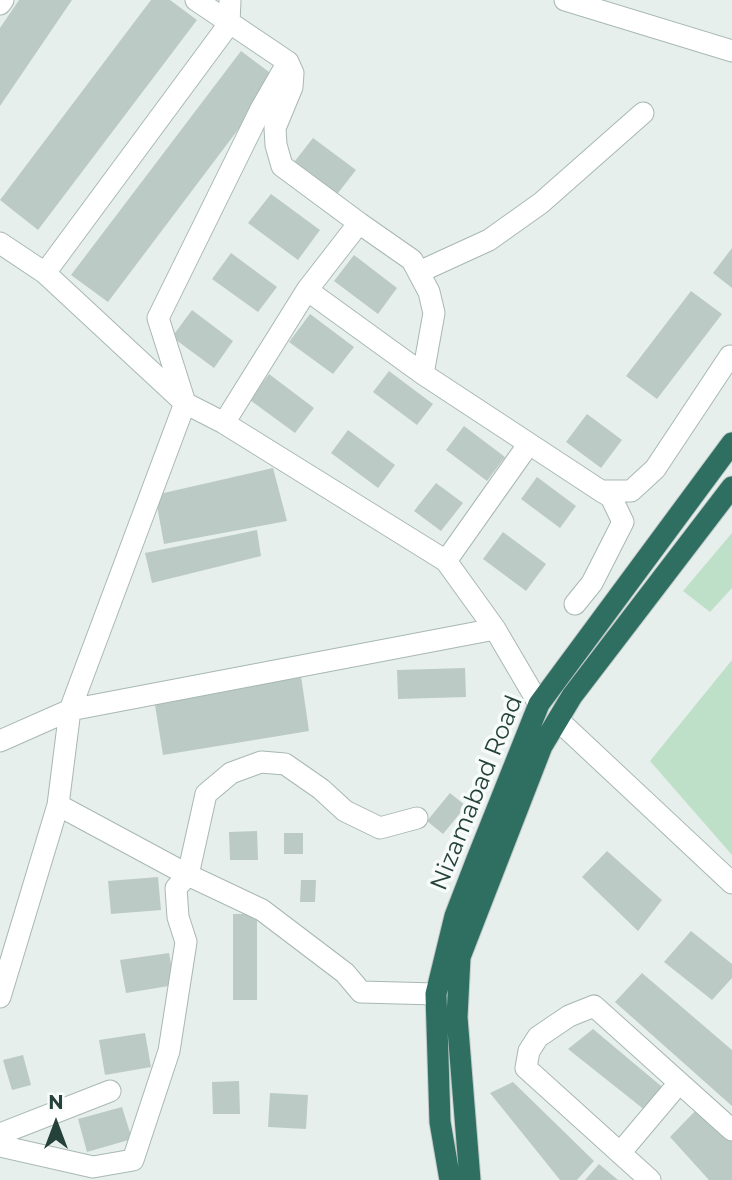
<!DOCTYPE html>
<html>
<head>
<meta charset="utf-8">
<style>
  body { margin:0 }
  #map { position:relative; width:732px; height:1180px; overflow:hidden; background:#e6efeb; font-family:Montserrat,sans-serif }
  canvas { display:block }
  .north { position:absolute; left:21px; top:1089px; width:70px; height:70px; -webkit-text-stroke:5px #f7fbf9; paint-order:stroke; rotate:0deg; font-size:19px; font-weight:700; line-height:28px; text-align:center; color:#24423a }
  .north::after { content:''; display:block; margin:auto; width:24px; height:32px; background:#24423a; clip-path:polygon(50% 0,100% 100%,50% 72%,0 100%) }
</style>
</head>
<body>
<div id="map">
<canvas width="732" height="1180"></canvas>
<div class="north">N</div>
</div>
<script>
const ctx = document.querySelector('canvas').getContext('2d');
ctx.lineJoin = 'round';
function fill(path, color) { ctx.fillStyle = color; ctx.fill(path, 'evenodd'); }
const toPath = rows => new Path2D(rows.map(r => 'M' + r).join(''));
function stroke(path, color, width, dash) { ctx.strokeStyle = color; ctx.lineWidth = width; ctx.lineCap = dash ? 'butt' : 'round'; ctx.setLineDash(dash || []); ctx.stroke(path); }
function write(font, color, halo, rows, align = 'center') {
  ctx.font = font + ' Montserrat,sans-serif'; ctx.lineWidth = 7; ctx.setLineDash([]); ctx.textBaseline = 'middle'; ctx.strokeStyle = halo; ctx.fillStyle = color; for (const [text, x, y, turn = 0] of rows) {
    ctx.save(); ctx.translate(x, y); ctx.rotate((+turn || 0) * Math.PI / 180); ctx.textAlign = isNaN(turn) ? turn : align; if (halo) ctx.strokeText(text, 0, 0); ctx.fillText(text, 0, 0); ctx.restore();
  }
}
fill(toPath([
  [732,533,732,588,710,612,683,591],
  [732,660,732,855,650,761]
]), '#bfe0c8');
fill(toPath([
  [19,0,72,0,0,106,0,28],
  [151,0,170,0,197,20,38,230,0,200],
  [241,51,277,78,108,302,71,275],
  [313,138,356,170,334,198,291,166],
  [271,194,320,230,298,260,248,223],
  [732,248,732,288,713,273],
  [231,253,277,287,258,312,212,279],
  [354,255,397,288,378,314,334,281],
  [691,291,722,314,657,399,626,376],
  [192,310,233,341,214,368,172,337],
  [310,314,354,347,333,374,289,342],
  [389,371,433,404,417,425,373,392],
  [269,374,314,408,295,433,250,400],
  [587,414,622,440,601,468,566,442],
  [464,426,505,457,487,481,446,450],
  [348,430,395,465,378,488,331,453],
  [273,468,287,521,164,544,155,495],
  [537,477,576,506,560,528,521,499],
  [436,483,463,503,441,531,414,511],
  [257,530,261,556,152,583,145,553],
  [503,532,546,564,526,591,483,559],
  [465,668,466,697,398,699,397,670],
  [301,676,309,731,163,755,154,699],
  [450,793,466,806,443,834,427,821],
  [257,831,258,860,230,860,229,832],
  [284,833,303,833,303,854,284,854],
  [607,851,662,900,638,931,582,877],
  [158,877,161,910,111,914,108,881],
  [301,880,316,880,315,902,300,902],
  [233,914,257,914,257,1000,233,1000],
  [691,931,732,964,732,978,712,1000,664,962],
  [169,953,175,985,126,993,120,960],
  [642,973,732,1050,732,1106,615,1002],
  [593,1029,667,1091,646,1111,568,1049],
  [145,1033,151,1067,105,1075,99,1040],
  [23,1055,31,1085,12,1090,3,1060],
  [239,1081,240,1114,213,1114,212,1082],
  [513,1082,594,1161,577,1180,560,1180,490,1093],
  [270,1093,308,1095,306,1129,268,1127],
  [122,1107,132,1139,87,1152,78,1119],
  [699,1107,732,1139,732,1180,709,1180,670,1137],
  [599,1164,618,1180,585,1180]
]), '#bbcac4');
const minor = toPath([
  [196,0,288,62,261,109,158,318,185,403,224,423,446,561,495,629],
  [565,0,732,51],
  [0,4,3,0],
  [288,62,293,73,292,87,275,128,276,145,282,166,359,223,307,290],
  [359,223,412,260,429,292,434,313,423,374],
  [0,243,45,273,185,403,70,710,58,805,0,997],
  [419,272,489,240,541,203,643,113],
  [45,273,229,24,230,0],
  [224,423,307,290,423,374,601,491,631,491,655,469,730,356],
  [446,561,528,445],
  [575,604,592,583,623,522,611,497,601,491],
  [559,721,732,883],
  [0,741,70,710,495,629,539,704],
  [58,805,188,875,262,910,345,973,361,992,436,994],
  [0,1134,110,1091],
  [0,1146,93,1167,133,1160,169,1051,186,942,178,917,176,888,188,875,206,794,231,773,261,762,285,764,321,789,345,811,380,828,417,818],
  [620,1153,679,1083],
  [650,1180,526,1068,529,1051,538,1037,569,1016,594,1006,732,1130]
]);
const highway = toPath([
  [450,1180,440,1122,436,994,455,916,477,859,539,704,732,443],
  [470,1180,457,1017,460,957,542,746,572,696,732,487]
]);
stroke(minor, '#a8b8b2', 23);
stroke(highway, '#c2cac8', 23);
stroke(minor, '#fff', 21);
stroke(highway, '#2f6f62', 21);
write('24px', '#24423a', '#f7fbf9', [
  ["Nizamabad Road",477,793,-68]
]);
</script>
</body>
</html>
